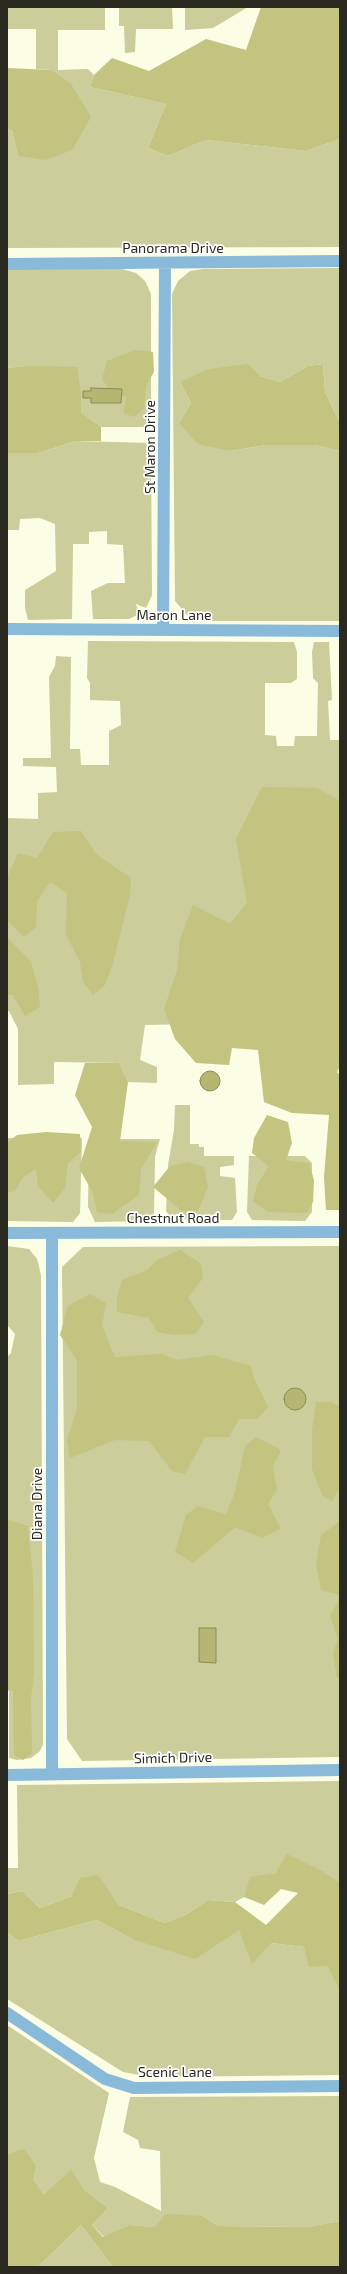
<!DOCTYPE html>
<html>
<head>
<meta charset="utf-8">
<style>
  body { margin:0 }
  #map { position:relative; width:347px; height:2274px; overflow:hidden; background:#fbfde4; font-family:"Exo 2",sans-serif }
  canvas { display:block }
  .frame { position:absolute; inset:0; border:8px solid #292920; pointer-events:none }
</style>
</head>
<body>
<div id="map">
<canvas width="347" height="2274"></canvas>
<div class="frame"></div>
</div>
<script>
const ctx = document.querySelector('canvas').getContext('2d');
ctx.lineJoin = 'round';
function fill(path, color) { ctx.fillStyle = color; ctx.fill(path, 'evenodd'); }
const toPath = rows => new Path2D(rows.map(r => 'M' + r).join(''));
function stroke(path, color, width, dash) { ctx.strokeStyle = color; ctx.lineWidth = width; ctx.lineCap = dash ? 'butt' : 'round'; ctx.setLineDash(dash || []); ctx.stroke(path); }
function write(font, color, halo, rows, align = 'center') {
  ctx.font = font + ' "Exo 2",sans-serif'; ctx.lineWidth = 3.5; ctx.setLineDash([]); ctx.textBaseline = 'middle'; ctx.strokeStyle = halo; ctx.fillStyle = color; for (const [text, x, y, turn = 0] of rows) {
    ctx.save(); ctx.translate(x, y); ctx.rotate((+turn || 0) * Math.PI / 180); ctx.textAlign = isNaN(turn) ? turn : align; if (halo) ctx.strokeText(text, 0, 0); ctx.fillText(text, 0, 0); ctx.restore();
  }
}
fill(toPath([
  [7,7,105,7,105,30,58,30,58,70,88,69,94,75,90,87,166,104,148,148,168,156,206,140,306,151,340,139,340,247,7,248,7,128,12,131,18,156,51,70,36,69,36,29,7,29],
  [119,7,172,7,173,29,136,29,135,52,125,53,124,26,119,26],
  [185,7,248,7,213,28,185,30],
  [340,268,340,423,325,392,323,364,308,366,280,382,260,376,180,382,191,403,179,423,231,451,266,445,314,445,340,451,340,621,208,621,187,615,175,601,172,294,178,281,190,271,203,269],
  [7,269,122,269,136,273,145,281,151,294,151,427,101,427,81,412,81,395,25,366,7,368],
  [76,441,151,443,152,595,146,608,136,604,139,614,129,619,93,619,91,591,108,583,125,583,123,545,107,544,107,531,89,532,89,544,73,544,72,619,28,620,25,608,25,590,56,571,55,524,40,518,20,519,19,530,7,530,7,453,38,453],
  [88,641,294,642,297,652,297,679,291,683,265,683,265,735,276,736,277,746,294,746,295,736,317,736,318,683,313,678,312,652,314,642,329,642,332,700,328,701,330,740,340,740,340,821,256,902,189,1024,145,1025,140,1060,157,1067,157,1083,128,1082,119,1063,54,1062,54,1084,18,1085,18,1029,9,1011,7,1011,7,818,38,819,38,793,57,792,56,767,23,766,23,758,51,758,49,677,55,666,56,656,71,657,70,749,80,749,81,765,109,765,109,731,121,725,120,701,90,700,90,683,87,678],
  [175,1105,190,1105,190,1144,199,1144,199,1147,204,1147,204,1156,234,1156,234,1165,220,1167,220,1176,235,1178,237,1212,232,1220,172,1219,166,1211,168,1165,174,1130],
  [7,1138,82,1138,80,1213,73,1222,7,1221],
  [89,1139,160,1139,155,1156,154,1213,149,1221,95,1222,88,1207],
  [249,1156,305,1156,312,1163,312,1212,305,1221,252,1220,247,1212],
  [7,1246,29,1249,37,1259,41,1275,43,1744,40,1751,31,1758,17,1760,9,1758,9,1691,7,1690,7,1357,11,1353,15,1334,7,1325],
  [340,1246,340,1757,82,1761,67,1739,62,1267,83,1247],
  [340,1781,340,1883,276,1873,251,1878,244,1897,235,1902,208,1900,187,1914,165,1923,119,1905,97,1875,72,1896,40,1908,22,1891,7,1894,7,1868,18,1868,17,1785],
  [97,1920,132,1939,239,1930,271,1943,304,1947,327,1966,340,1987,340,2075,150,2077,123,2072,7,1999,7,1932,18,1941],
  [7,2025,109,2093,94,2158,100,2182,115,2187,161,2211,160,2151,140,2148,138,2140,123,2132,130,2097,340,2096,340,2221,307,2227,218,2226,203,2216,155,2227,129,2225,104,2237,92,2225,108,2208,85,2190,71,2171,44,2194,33,2179,24,2150,7,2154],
  [81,2225,113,2267,38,2267]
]), '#cbcd9a');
fill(toPath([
  [261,7,340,7,340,139,306,151,206,140,168,156,148,148,166,104,90,87,94,75,112,58,149,71,206,39,246,50],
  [7,68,51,70,71,84,91,117,72,150,46,160,18,156,12,131,7,128],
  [135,350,153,352,154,372,146,386,144,408,134,417,123,413,127,397,112,393,102,379,107,361],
  [248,364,260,376,280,382,308,366,323,364,325,392,340,423,340,451,314,445,266,445,231,451,198,444,179,423,191,403,180,382,209,369],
  [25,366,77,367,81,395,81,412,101,427,101,441,76,441,38,453,7,453,7,368],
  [262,787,317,788,340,801,340,1065,337,1072,340,1075,340,1210,326,1210,324,1177,329,1115,292,1113,264,1102,258,1050,232,1048,229,1065,196,1063,175,1039,164,1009,177,970,180,939,193,905,230,924,247,903,236,839],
  [81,831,96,854,131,878,130,895,113,963,105,985,93,995,83,982,80,962,66,935,67,893,50,882,37,901,36,927,24,937,7,920,7,878,18,853,37,858,53,832],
  [7,937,31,962,38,987,40,1007,25,1016,13,995,7,995],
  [85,1063,119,1063,128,1082,120,1141,157,1142,141,1169,139,1195,112,1214,97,1212,93,1193,79,1168,92,1127,75,1095],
  [267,1115,288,1122,292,1143,286,1160,309,1163,314,1180,313,1202,307,1213,268,1212,253,1201,257,1185,269,1166,252,1153,254,1138],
  [46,1132,80,1134,81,1152,68,1163,65,1188,53,1203,38,1186,36,1169,23,1177,15,1191,7,1193,7,1143,17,1135],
  [188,1162,204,1167,208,1187,198,1211,182,1211,153,1187,170,1166],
  [180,1250,201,1264,203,1278,188,1298,204,1322,195,1334,174,1335,157,1332,149,1318,117,1312,117,1297,122,1280,147,1270,157,1260],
  [90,1294,106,1303,102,1326,115,1357,162,1354,177,1360,213,1355,251,1366,253,1376,268,1407,257,1419,239,1419,229,1437,205,1437,185,1474,172,1471,149,1441,115,1440,70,1458,67,1440,77,1409,77,1360,60,1335,68,1306],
  [316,1402,331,1402,340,1407,340,1488,332,1501,322,1495,312,1469,312,1430],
  [256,1437,281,1450,273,1466,277,1490,268,1504,281,1529,262,1538,235,1527,193,1563,175,1552,186,1515,198,1506,226,1514,235,1492,245,1446],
  [7,1519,28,1526,33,1578,34,1673,31,1698,32,1753,23,1760,14,1755,13,1691,7,1689],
  [340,1521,340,1595,321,1590,316,1564,321,1535],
  [340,1598,340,1678,337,1678,333,1653,338,1639,330,1616],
  [287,1854,322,1871,340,1883,339,1988,327,1966,309,1967,304,1947,271,1943,252,1964,239,1930,195,1959,132,1939,97,1920,18,1941,7,1932,7,1894,22,1891,40,1908,72,1896,80,1878,98,1875,119,1905,165,1923,187,1914,208,1900,235,1902,266,1925,298,1893,281,1889,264,1905,244,1897,250,1877,276,1873],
  [24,2149,36,2166,33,2179,44,2194,71,2170,85,2190,108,2208,92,2225,103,2237,129,2225,155,2227,166,2214,203,2216,218,2226,307,2227,340,2221,340,2267,113,2267,81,2225,38,2267,7,2267,7,2154]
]), '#c2c480');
const water = toPath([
  [91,388,122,389,121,403,91,403,91,398,83,398,83,391,91,391,91,388],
  '200 1081a10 10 0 1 1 20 0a10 10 0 1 1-20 0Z',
  '284 1399a11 11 0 1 1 22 0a11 11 0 1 1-22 0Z',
  [199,1628,216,1628,216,1663,199,1662,199,1628]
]);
fill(water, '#b4b672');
stroke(water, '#8a8c59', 1);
stroke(toPath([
  [7,264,340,261],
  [7,629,340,631],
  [163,630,165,264],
  [52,1774,52,1233],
  [7,1775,340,1770],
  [7,2013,105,2079,134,2088,340,2086]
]), '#8abad9', 12);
stroke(toPath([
  [7,1233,340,1232]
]), '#8abad9', 12);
write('14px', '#292920', '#fff', [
  ["Panorama Drive",173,248],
  ["St Maron Drive",150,447,-90],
  ["Maron Lane",174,615],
  ["Chestnut Road",173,1218],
  ["Diana Drive",37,1504,-90],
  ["Simich Drive",173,1758,-1],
  ["Scenic Lane",175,2072]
]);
</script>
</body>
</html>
